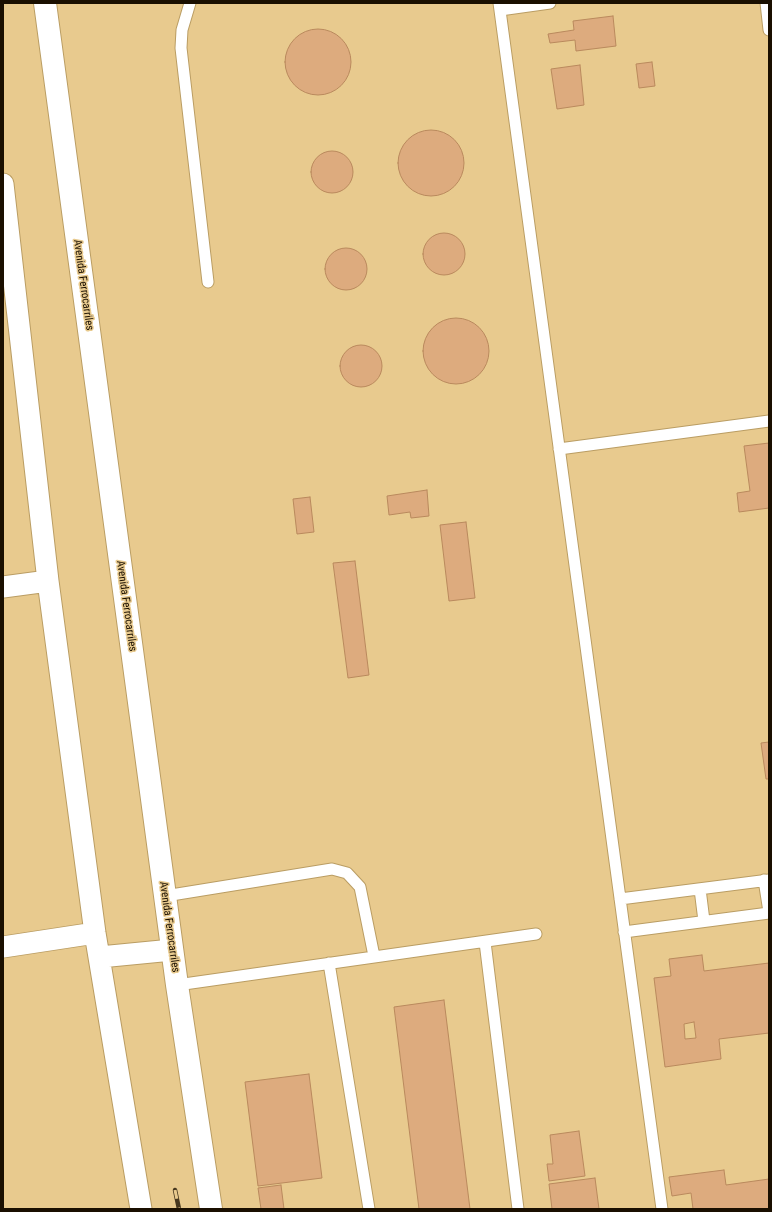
<!DOCTYPE html>
<html>
<head>
<meta charset="utf-8">
<style>
  body { margin:0 }
  #map { position:relative; width:772px; height:1212px; overflow:hidden; background:#e8ca8e; font-family:"Roboto Condensed",sans-serif }
  canvas { display:block }
  .frame { position:absolute; inset:0; border:4px solid #1a0f00; pointer-events:none }
</style>
</head>
<body>
<div id="map">
<canvas width="772" height="1212"></canvas>
<div class="frame"></div>
</div>
<script>
const ctx = document.querySelector('canvas').getContext('2d');
ctx.lineJoin = 'round';
function fill(path, color) { ctx.fillStyle = color; ctx.fill(path, 'evenodd'); }
const toPath = rows => new Path2D(rows.map(r => 'M' + r).join(''));
function stroke(path, color, width, dash) { ctx.strokeStyle = color; ctx.lineWidth = width; ctx.lineCap = dash ? 'butt' : 'round'; ctx.setLineDash(dash || []); ctx.stroke(path); }
function write(font, color, halo, rows, align = 'center') {
  ctx.font = font + ' "Roboto Condensed",sans-serif'; ctx.lineWidth = 3; ctx.setLineDash([]); ctx.textBaseline = 'middle'; ctx.strokeStyle = halo; ctx.fillStyle = color; for (const [text, x, y, turn = 0] of rows) {
    ctx.save(); ctx.translate(x, y); ctx.rotate((+turn || 0) * Math.PI / 180); ctx.textAlign = isNaN(turn) ? turn : align; if (halo) ctx.strokeText(text, 0, 0); ctx.fillText(text, 0, 0); ctx.restore();
  }
}
const building = toPath([
  [613,16,616,46,576,51,575,40,550,43,548,34,574,30,573,21,613,16],
  '285 62a33 33 0 1 1 66 0a33 33 0 1 1-66 0Z',
  [652,62,655,86,639,88,636,64,652,62],
  [580,65,584,105,557,109,551,69,580,65],
  '398 163a33 33 0 1 1 66 0a33 33 0 1 1-66 0Z',
  '311 172a21 21 0 1 1 42 0a21 21 0 1 1-42 0Z',
  '423 254a21 21 0 1 1 42 0a21 21 0 1 1-42 0Z',
  '325 269a21 21 0 1 1 42 0a21 21 0 1 1-42 0Z',
  '423 351a33 33 0 1 1 66 0a33 33 0 1 1-66 0Z',
  '340 366a21 21 0 1 1 42 0a21 21 0 1 1-42 0Z',
  [769,443,769,508,739,512,737,493,750,491,744,446,769,443],
  [427,490,429,516,411,518,410,512,389,515,387,496,427,490],
  [310,497,314,532,297,534,293,499,310,497],
  [466,522,475,598,449,601,440,525,466,522],
  [355,561,369,675,348,678,333,563,355,561],
  [769,742,769,779,766,779,761,743,769,742],
  [702,955,704,971,769,963,769,1033,719,1039,721,1059,665,1067,654,978,671,976,669,959,702,955],
  [694,1022,696,1038,685,1039,684,1024,694,1022],
  [444,1000,470,1209,419,1209,394,1007,444,1000],
  [309,1074,322,1178,258,1186,245,1082,309,1074],
  [579,1131,585,1176,549,1181,547,1164,553,1164,550,1135,579,1131],
  [724,1170,726,1185,769,1179,769,1209,693,1209,691,1193,672,1196,669,1177,724,1170],
  [595,1178,599,1209,552,1209,549,1184,595,1178],
  [281,1185,284,1209,261,1209,258,1188,281,1185]
]);
fill(building, '#ddab7e');
stroke(building, '#b9895d', 1);
const lane = toPath([
  [190,3,182,30,181,48,208,282],
  [499,3,662,1209],
  [766,3,769,30],
  [500,10,550,3],
  [559,449,769,421],
  [764,880,769,912],
  [700,889,704,921],
  [165,896,332,869,347,873,360,887,374,956],
  [620,899,769,880],
  [624,932,769,913],
  [485,942,518,1209],
  [329,963,369,1209],
  [177,985,536,934]
]);
const street = toPath([
  [3,184,48,581,95,933,141,1209],
  [3,587,48,581],
  [3,947,95,933],
  [100,957,172,950]
]);
const secondary = toPath([
  [45,3,177,985,211,1209]
]);
stroke(lane, '#ba9d63', 13);
stroke(street, '#ba9d63', 23);
stroke(secondary, '#ba9d63', 24);
stroke(lane, '#fff', 11);
stroke(street, '#fff', 21);
stroke(secondary, '#fff', 22);
const rail = toPath([
  [175,1190,179,1209]
]);
stroke(rail, '#46371e', 4.5);
stroke(rail, '#e8ca8e', 3, [9]);
write('11px', '#1a0f00', '#e8ca8e', [
  ["Avenida Ferrocarriles",83,285,82],
  ["Avenida Ferrocarriles",126,606,82],
  ["Avenida Ferrocarriles",169,927,82]
]);
</script>
</body>
</html>
